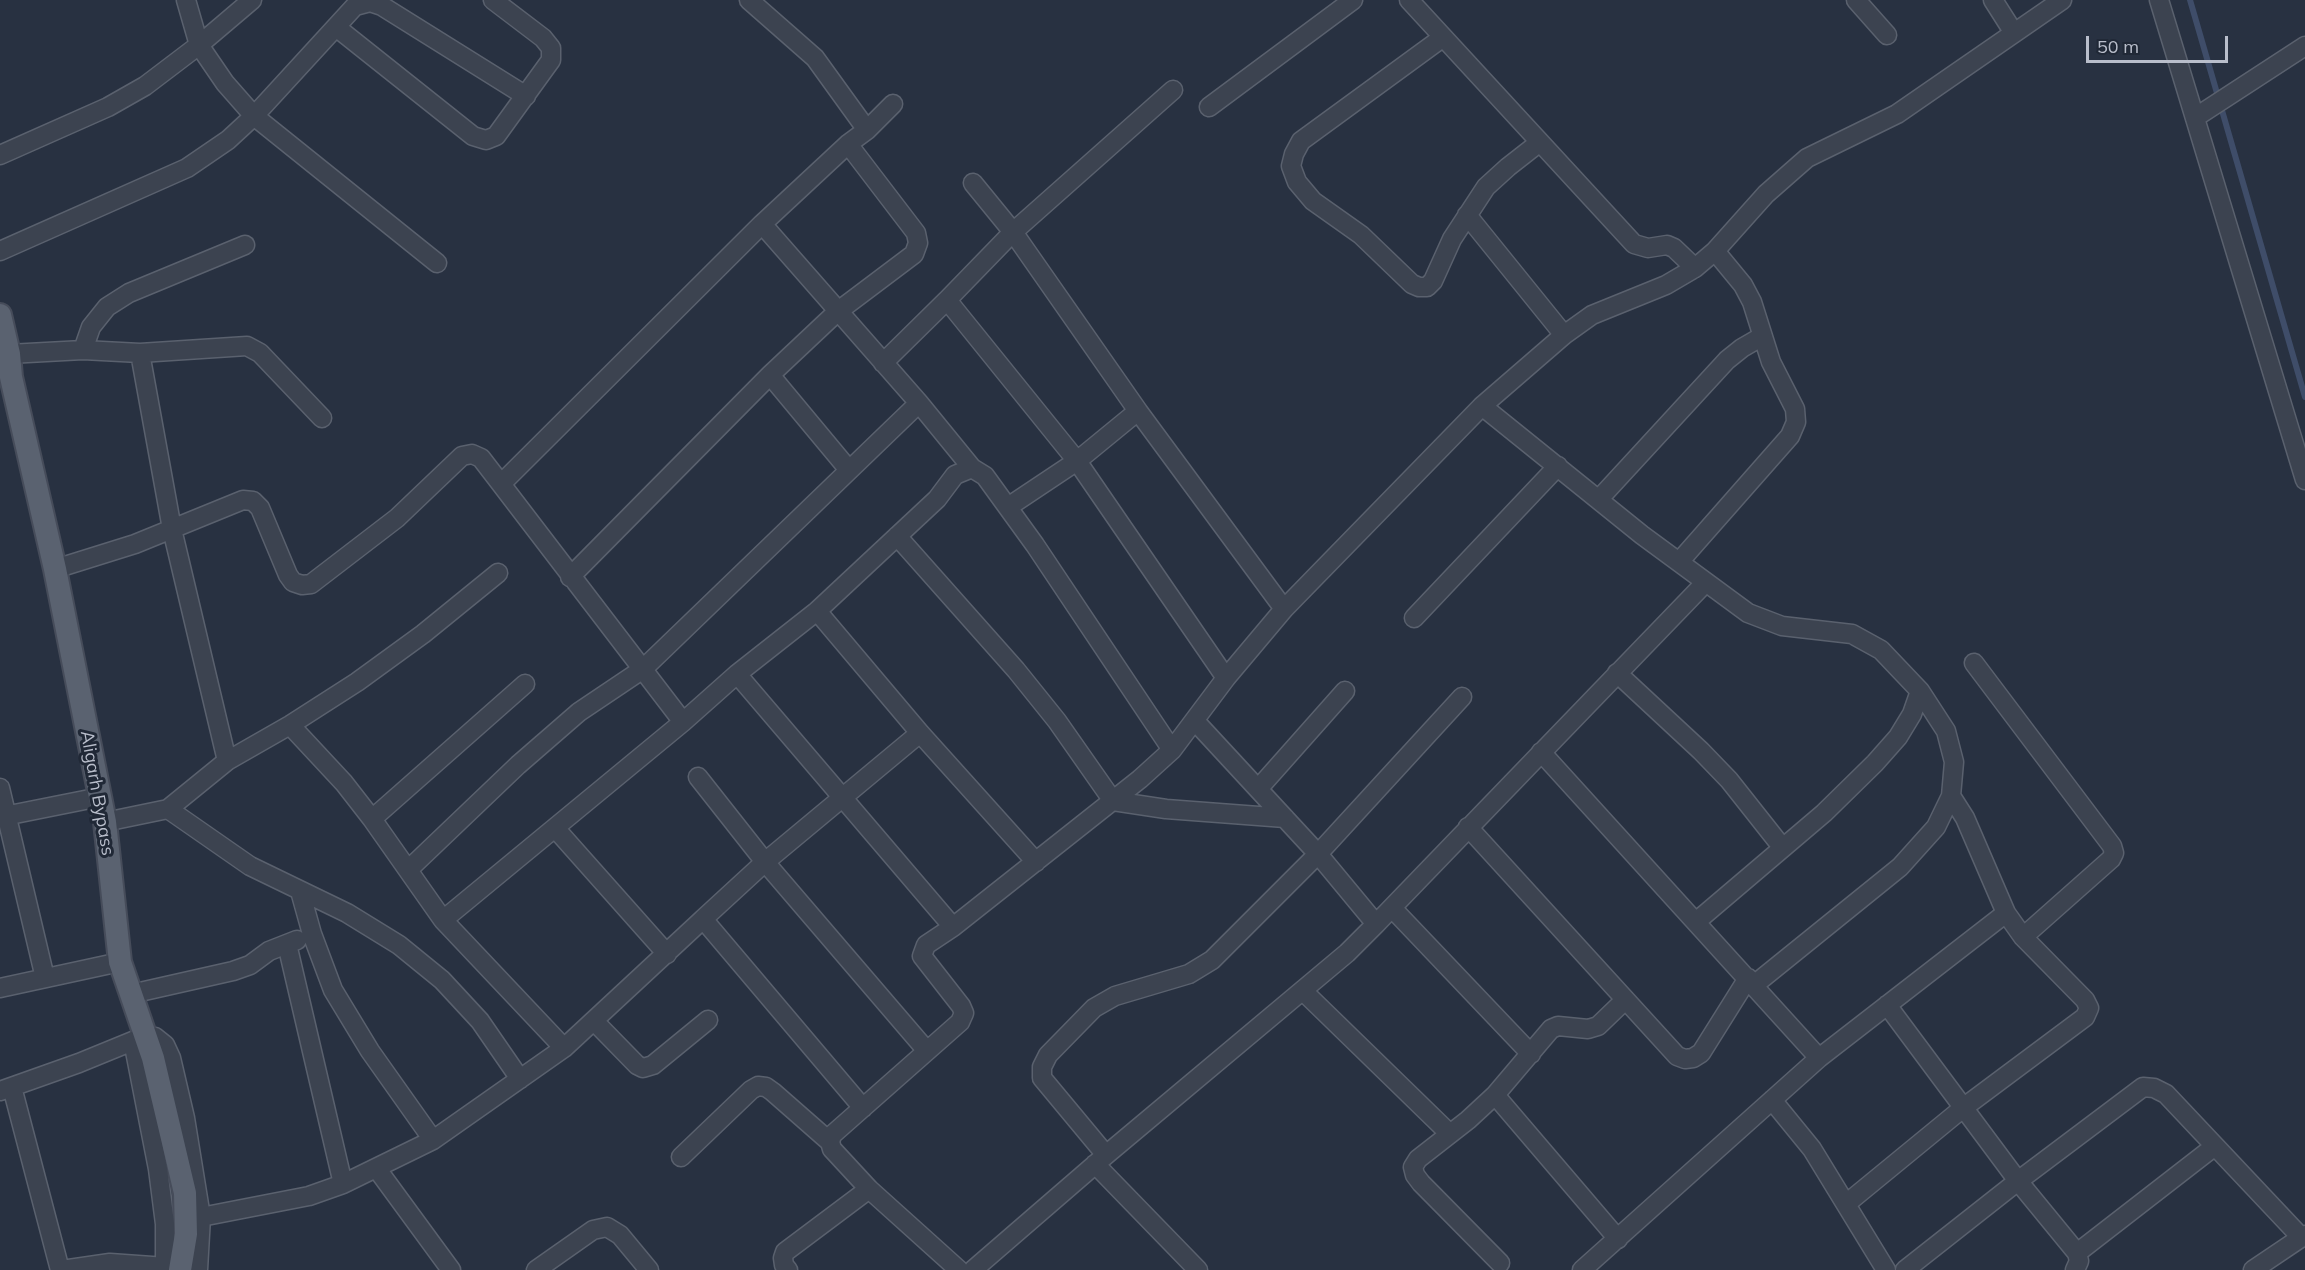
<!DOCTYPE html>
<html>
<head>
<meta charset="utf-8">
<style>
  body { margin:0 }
  #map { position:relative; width:2305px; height:1270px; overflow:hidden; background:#283141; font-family:Mulish,sans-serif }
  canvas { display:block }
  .scale { position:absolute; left:2086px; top:36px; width:142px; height:27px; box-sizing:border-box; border:3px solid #b9becb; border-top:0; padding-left:8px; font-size:18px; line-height:21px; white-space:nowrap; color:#b9becb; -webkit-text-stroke:4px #202836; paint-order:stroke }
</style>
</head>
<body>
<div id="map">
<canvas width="2305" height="1270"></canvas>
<div class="scale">50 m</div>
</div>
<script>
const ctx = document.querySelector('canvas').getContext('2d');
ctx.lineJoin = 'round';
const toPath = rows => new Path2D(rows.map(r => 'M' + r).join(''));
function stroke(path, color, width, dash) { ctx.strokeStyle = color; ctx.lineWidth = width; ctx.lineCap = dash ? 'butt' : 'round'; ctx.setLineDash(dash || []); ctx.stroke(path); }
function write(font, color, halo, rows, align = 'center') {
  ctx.font = font + ' Mulish,sans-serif'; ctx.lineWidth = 6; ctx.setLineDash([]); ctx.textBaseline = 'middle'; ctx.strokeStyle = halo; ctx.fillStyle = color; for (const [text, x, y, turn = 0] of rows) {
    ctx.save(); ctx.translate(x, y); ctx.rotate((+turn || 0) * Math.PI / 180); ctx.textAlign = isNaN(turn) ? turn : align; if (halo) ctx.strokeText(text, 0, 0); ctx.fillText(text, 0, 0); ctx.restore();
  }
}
stroke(toPath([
  [2190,0,2305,397]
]), '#3f4d69', 6);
const minor = toPath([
  [186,0,199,45,252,0],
  [749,0,815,58,867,130],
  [1409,0,1634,244,1648,248,1667,245,1674,248,1695,268],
  [1856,0,1887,35],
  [1993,0,2014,33],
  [2159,0,2305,480],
  [336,27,473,136,486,140,496,136,551,60,551,48,543,38,493,0],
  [1442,38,1301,141,1294,154,1291,166,1297,182,1313,201,1361,235,1412,284,1419,287,1427,287,1433,281,1452,239,1486,187,1508,167,1540,142],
  [1209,107,1353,0],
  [2196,117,2305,46],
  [0,155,108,107,145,86,199,45,225,83,254,116,437,263],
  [973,183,1013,232,1138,411],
  [1467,215,1564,335],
  [762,224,919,403,972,468],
  [0,251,187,168,228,140,254,116,355,6,370,2,382,6,526,96],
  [947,300,1013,232,1173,90],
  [83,350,91,327,107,307,129,293,245,245],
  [140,353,172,529,227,761],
  [9,354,83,350,140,353,247,346,260,353,322,418],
  [883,363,947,300,1077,461,1138,411,1284,609],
  [770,375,849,470],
  [1482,406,1642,535,1748,613,1782,626,1852,634,1881,650,1920,691,1946,731,1954,762,1951,796,1936,827,1900,867,1754,985],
  [501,484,683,722],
  [1599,499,1727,360,1742,348,1761,337],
  [1008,507,1077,461,1226,678],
  [897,536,1016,670,1057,721,1113,801,1166,809,1285,818],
  [1679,562,1790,436,1796,422,1795,409,1771,362,1752,302,1743,285,1715,251],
  [55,569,135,544,243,500,253,501,260,508,288,575,293,582,302,585,311,584,397,518,462,456,472,454,481,458,501,484,762,224,848,144,867,130,893,104],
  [570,577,770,375,837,312,914,254,918,243,916,233,848,144],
  [817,611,920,733,1036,862],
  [1414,618,1558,466],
  [1974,663,2112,846,2114,853,2111,859,2023,937],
  [1617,673,1701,751,1729,780,1782,847],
  [737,674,953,927],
  [1195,721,1318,854,1376,924,1706,582],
  [290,725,344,783,372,819,443,920],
  [1541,752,1819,1058,1582,1270],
  [698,777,765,862,927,1051],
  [0,788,45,978],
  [1258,789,1345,691],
  [168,809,250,866,347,913,399,945,442,980,480,1021,520,1079],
  [0,817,100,797],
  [372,819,525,684],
  [105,822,168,809,227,761,290,725,357,682,423,634,498,573],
  [1468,827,1677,1056,1685,1059,1693,1058,1701,1053,1748,978],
  [555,828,667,954],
  [408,870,518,765,579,712,643,669,919,403],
  [300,891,312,934,333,990,370,1051,433,1140],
  [1392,908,1531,1054],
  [1697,921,1824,813,1875,763,1898,737,1912,714,1920,691],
  [287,944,343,1184,433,1140,564,1048,703,919],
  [0,988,120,962],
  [1303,991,1450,1134],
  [131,994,233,971,250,965,269,951,297,940],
  [1887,1005,2018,1181,2077,1253,2079,1261,2075,1270],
  [594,1021,637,1065,643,1068,653,1065,708,1020],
  [133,1041,158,1169,165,1224,165,1270],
  [564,1048,443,920,683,722,737,674,817,611,937,499,955,475,972,468,985,476,1035,545,1172,750],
  [1819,1058,2006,913],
  [12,1087,60,1270],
  [0,1091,79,1063,145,1036,155,1037,165,1045,171,1058,185,1118,201,1217,198,1270],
  [1495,1095,1618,1239],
  [1772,1100,1812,1149,1886,1270],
  [863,1108,703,919,765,862,920,733],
  [1106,1155,1042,1078,1042,1067,1048,1055,1094,1008,1115,996,1189,974,1212,960,1318,854,1462,697],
  [681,1157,751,1090,758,1086,766,1087,773,1092,830,1142],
  [1095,1164,1198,1270],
  [377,1169,451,1270],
  [869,1189,959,1270],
  [1846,1204,1963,1108,2085,1017,2089,1008,2085,1000,2023,937,2006,913,1965,818,1951,796],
  [201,1217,309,1196,343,1184],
  [2077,1253,2215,1146],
  [1500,1263,1421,1183,1415,1175,1413,1167,1418,1159,1468,1120,1495,1095,1551,1029,1558,1026,1588,1029,1598,1026,1625,1000],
  [62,1270,110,1263,166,1267],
  [536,1270,593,1230,607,1227,620,1235,649,1270],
  [788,1270,784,1265,783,1258,785,1252,869,1189,832,1149,830,1142,832,1135,960,1022,964,1013,961,1006,922,956,926,945,953,927,1140,779,1172,750,1226,678,1284,609,1482,406,1564,335,1592,315,1666,285,1695,268,1715,251,1766,194,1807,158,1897,114,2062,0],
  [973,1270,1106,1155,1347,953,1376,924],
  [1905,1270,2018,1181,2143,1087,2154,1088,2166,1094,2301,1237],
  [2253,1270,2305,1235]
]);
const major = toPath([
  [0,315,9,354,11,377,55,569,105,822,120,962,153,1058,185,1193,186,1234,180,1270]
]);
stroke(minor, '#5a616e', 21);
stroke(major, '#464c5a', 26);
stroke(minor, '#3c4350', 18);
stroke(major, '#5a6270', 22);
write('18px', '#b9becb', '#202836', [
  ["Aligarh Bypass",97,793,80]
]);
</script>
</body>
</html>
